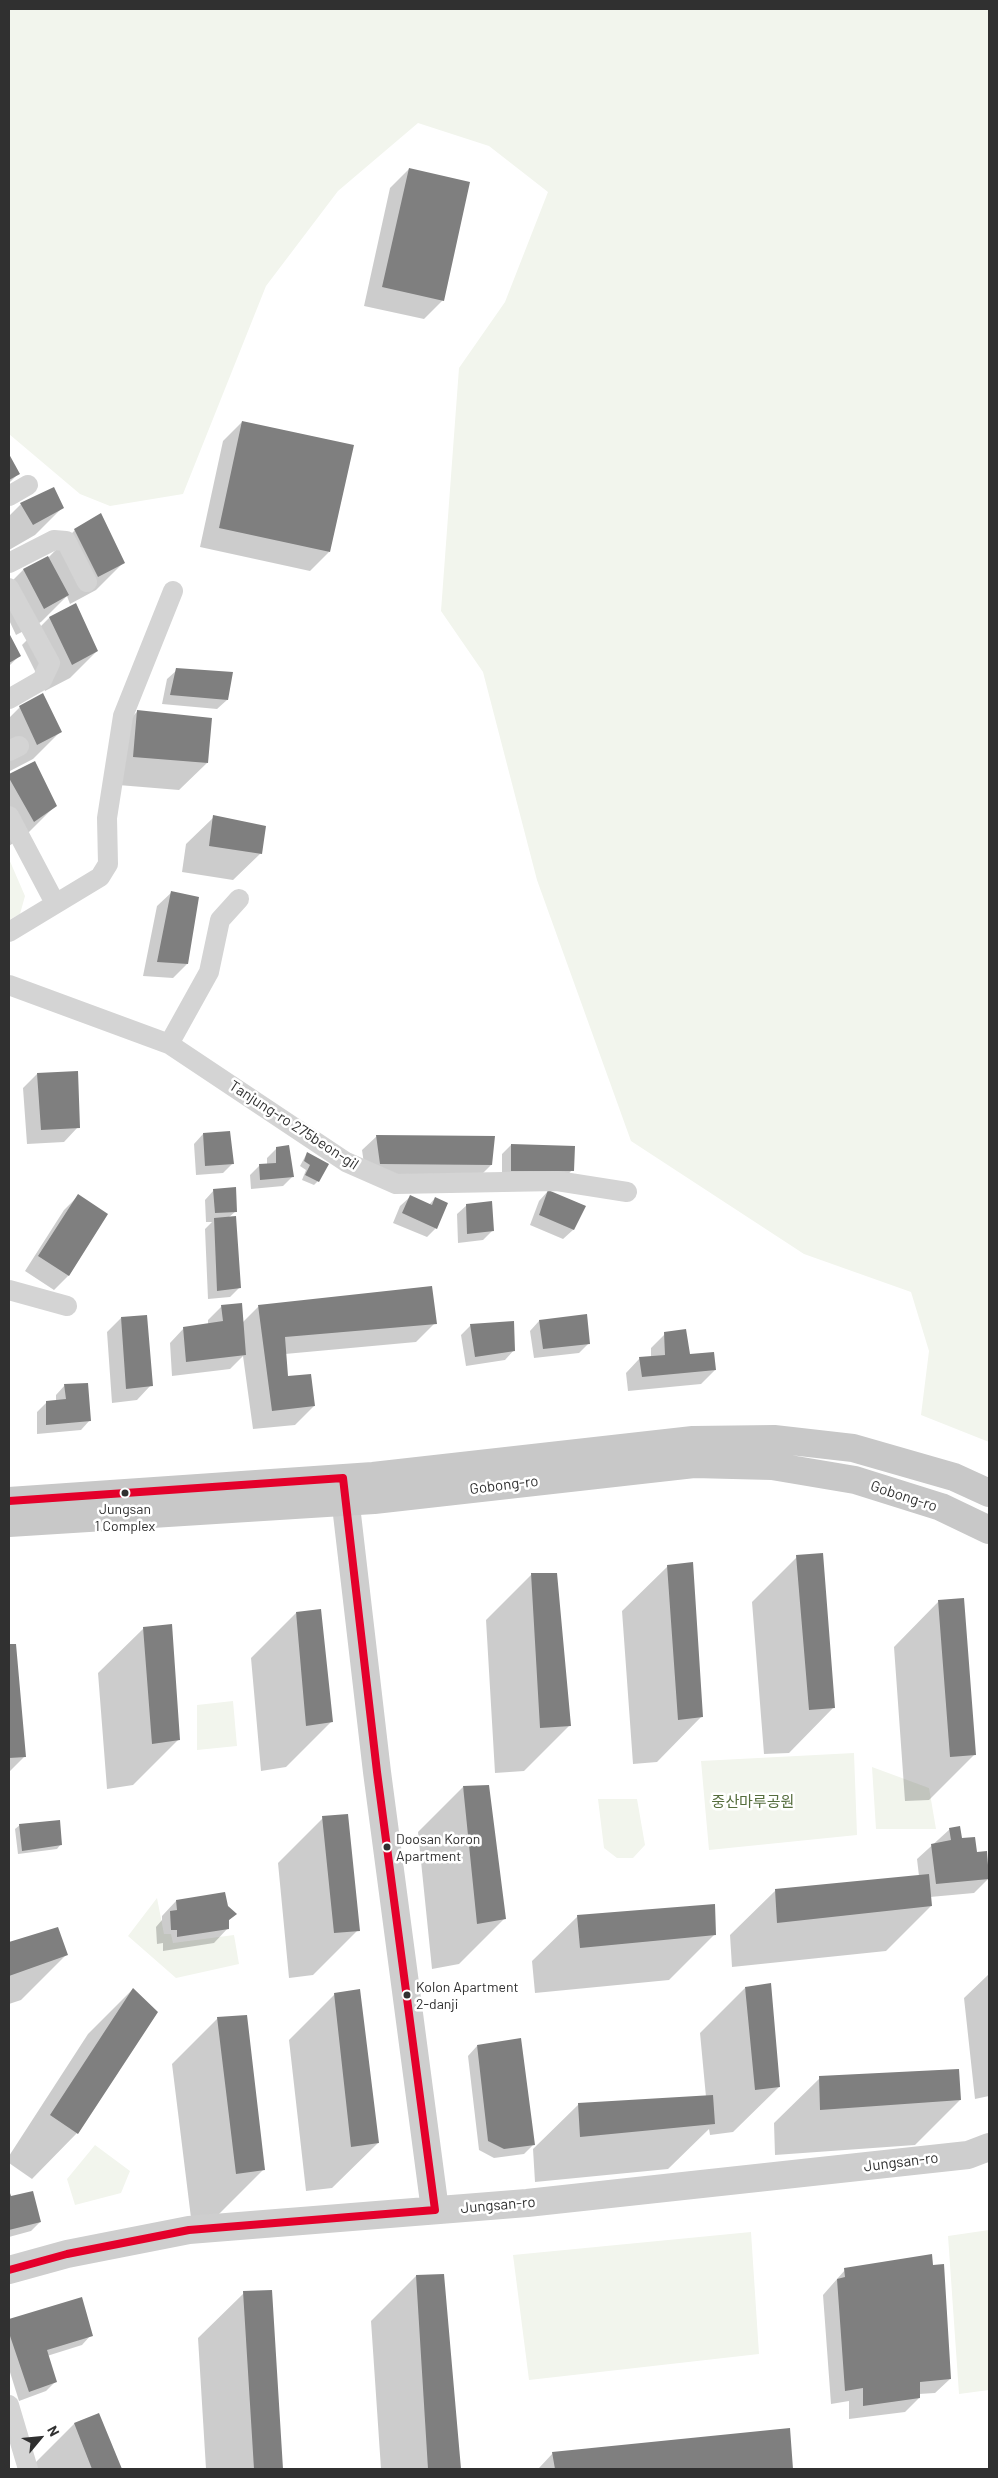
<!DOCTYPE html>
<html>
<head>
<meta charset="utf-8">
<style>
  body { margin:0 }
  #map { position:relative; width:998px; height:2478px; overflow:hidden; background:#fff; font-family:Barlow,sans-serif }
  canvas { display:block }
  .frame { position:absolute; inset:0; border:10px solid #303030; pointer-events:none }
  .north { position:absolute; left:15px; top:2413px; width:50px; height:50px; -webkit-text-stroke:4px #fff; paint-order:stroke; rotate:62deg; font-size:14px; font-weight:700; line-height:20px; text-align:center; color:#303030 }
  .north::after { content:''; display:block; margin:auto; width:18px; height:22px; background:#303030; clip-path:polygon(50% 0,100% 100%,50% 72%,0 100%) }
</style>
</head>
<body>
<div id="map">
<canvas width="998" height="2478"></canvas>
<div class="frame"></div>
<div class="north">N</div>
</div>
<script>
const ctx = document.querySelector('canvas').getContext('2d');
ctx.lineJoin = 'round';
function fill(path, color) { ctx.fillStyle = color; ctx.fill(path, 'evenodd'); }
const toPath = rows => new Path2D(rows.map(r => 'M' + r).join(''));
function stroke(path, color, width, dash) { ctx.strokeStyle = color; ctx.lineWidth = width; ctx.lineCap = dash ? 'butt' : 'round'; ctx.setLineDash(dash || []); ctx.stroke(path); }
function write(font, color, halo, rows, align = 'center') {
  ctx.font = font + ' Barlow,"Noto Sans KR",sans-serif'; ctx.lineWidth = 5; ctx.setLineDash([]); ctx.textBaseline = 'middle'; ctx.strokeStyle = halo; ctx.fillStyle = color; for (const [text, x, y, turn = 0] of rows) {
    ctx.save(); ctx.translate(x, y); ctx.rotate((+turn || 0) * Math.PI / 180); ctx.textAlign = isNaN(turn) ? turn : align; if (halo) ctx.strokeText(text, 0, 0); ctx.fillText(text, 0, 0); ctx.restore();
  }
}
fill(toPath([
  [9,9,989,9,989,1442,921,1415,929,1351,911,1292,804,1254,631,1141,537,880,483,672,441,611,459,368,505,302,548,192,489,146,418,123,338,191,266,286,183,494,110,506,80,494,9,434],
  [9,859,25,896,20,914,9,920],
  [233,1701,237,1746,197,1750,197,1705],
  [854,1753,857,1835,709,1850,701,1761],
  [872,1767,929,1788,936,1829,876,1829],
  [598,1799,637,1799,645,1845,633,1858,617,1858,604,1848],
  [157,1898,164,1934,171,1934,173,1943,234,1935,239,1964,176,1978,128,1936],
  [95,2145,130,2171,121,2193,75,2205,67,2179],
  [989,2230,989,2390,959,2394,948,2236],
  [751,2232,759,2354,529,2380,513,2255]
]), '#f2f5ed');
fill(toPath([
  [409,169,443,300,424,319,364,306,390,188],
  [242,422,329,552,310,571,200,547,223,441],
  [9,456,18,474,9,483],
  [21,504,62,508,35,535,9,550,9,516],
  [75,530,124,562,96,590,70,604,67,596,41,622,16,635,9,620,9,584,23,570,48,558],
  [76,604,97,651,70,678,45,691,22,645,49,618],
  [9,636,19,656,9,666],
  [177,670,227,700,217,709,162,704,167,679],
  [20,707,60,732,33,759,10,771,9,718],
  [138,711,207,763,179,790,106,784,110,738],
  [34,762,55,806,28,833,9,846,9,775],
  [214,817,261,853,233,880,182,872,186,844],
  [172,892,187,964,173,978,143,976,157,906],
  [37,1074,78,1127,64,1142,27,1144,23,1088],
  [203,1134,233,1163,223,1173,196,1175,194,1144],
  [377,1136,491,1165,477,1179,366,1178,362,1150],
  [511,1145,572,1170,563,1180,502,1180,502,1154],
  [277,1148,293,1176,283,1186,251,1189,250,1175,259,1166,267,1165,267,1158],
  [307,1153,318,1181,314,1185,302,1180,306,1170,300,1166],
  [214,1190,236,1211,228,1218,240,1287,230,1297,208,1299,205,1229,212,1222,206,1222,205,1200],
  [548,1191,585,1206,573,1230,563,1239,530,1225,539,1201],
  [78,1196,106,1214,68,1276,54,1290,25,1271,64,1210],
  [410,1197,429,1205,435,1198,436,1228,427,1237,393,1223,400,1206],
  [467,1205,492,1231,483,1240,458,1243,457,1214],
  [222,1306,242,1323,258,1307,435,1323,416,1342,285,1354,287,1378,314,1406,295,1425,253,1429,243,1356,230,1369,172,1376,170,1343,184,1328,208,1324,208,1320],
  [121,1318,151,1385,137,1400,112,1403,107,1332],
  [539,1321,589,1343,579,1353,534,1358,530,1331],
  [471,1325,514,1350,505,1360,466,1366,461,1335],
  [665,1334,688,1355,715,1370,701,1384,628,1391,626,1373,640,1358,651,1358,651,1348],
  [65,1385,90,1420,81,1430,37,1434,37,1412,47,1402,56,1401,56,1395],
  [797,1557,834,1707,789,1753,764,1754,752,1602],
  [668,1566,702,1716,657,1762,633,1764,622,1611],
  [556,1574,570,1725,524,1771,495,1773,486,1620,531,1575],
  [939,1601,975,1754,929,1800,905,1801,894,1647],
  [296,1613,332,1721,286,1767,261,1771,251,1658],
  [144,1628,178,1740,133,1785,107,1789,98,1673],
  [9,1645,15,1645,24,1757,9,1772],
  [463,1787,504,1919,459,1964,432,1969,418,1832],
  [323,1818,358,1930,313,1975,289,1978,278,1863],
  [20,1825,61,1844,57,1849,18,1854,15,1829],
  [950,1829,976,1854,988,1879,974,1893,930,1897,931,1906,886,1951,732,1967,730,1935,776,1890,919,1876,917,1859],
  [176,1901,227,1906,235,1914,228,1921,228,1928,214,1943,163,1951,163,1943,157,1944,156,1927,162,1920,162,1916],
  [578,1916,714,1935,669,1980,535,1993,532,1961],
  [57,1928,66,1955,21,2000,9,2004,9,1943],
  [989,1974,989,2096,975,2099,964,1998],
  [745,1988,779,2087,733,2132,710,2135,709,2129,668,2169,535,2182,533,2149,579,2104,706,2097,700,2033],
  [133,1989,156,2012,77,2133,32,2179,9,2163,9,2156,88,2034],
  [335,1994,378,2143,332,2188,306,2191,289,2040],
  [218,2018,264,2169,218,2215,191,2218,172,2064],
  [477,2046,533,2145,524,2154,494,2158,479,2150,468,2056],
  [820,2078,960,2100,915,2145,775,2155,774,2123],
  [9,2193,10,2198,40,2222,31,2231,9,2237],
  [845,2270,950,2379,935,2393,919,2394,919,2398,905,2412,849,2419,849,2401,831,2404,823,2295],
  [443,2275,460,2469,381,2469,371,2321,416,2276],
  [271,2291,282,2469,206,2469,198,2338,244,2293],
  [81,2299,91,2335,82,2345,47,2356,55,2382,46,2391,19,2401,9,2369,9,2321],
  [98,2415,120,2469,29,2469,74,2424],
  [789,2430,792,2469,539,2468,553,2453]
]), '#0003');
fill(toPath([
  [409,168,470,182,444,301,382,287],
  [242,421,354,445,330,552,219,528],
  [9,454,20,474,9,480],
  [54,487,64,508,33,525,20,503],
  [101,513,125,563,98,577,74,529],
  [48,556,69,595,44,609,23,569],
  [76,603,98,651,72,665,49,617],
  [9,633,21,656,9,663],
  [176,668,233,672,228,700,170,695],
  [43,693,62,732,37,745,19,706],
  [137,710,212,718,208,763,133,757],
  [35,761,57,806,34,822,9,778,9,774],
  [213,815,266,826,262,854,209,846],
  [171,891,199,897,188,964,157,962],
  [78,1071,80,1128,41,1130,37,1073],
  [230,1131,234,1164,205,1166,203,1133],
  [376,1135,495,1136,492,1165,380,1164],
  [511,1144,575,1146,574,1171,511,1171],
  [289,1145,294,1177,260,1180,259,1164,276,1163,276,1147],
  [307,1152,329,1164,319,1182,305,1175,310,1165,304,1161],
  [236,1187,237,1212,215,1213,213,1189],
  [548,1190,586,1206,574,1230,539,1215],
  [78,1194,108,1214,69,1276,38,1256],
  [410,1195,432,1205,435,1197,448,1203,437,1229,402,1213],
  [492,1201,494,1231,467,1234,466,1204],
  [236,1216,241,1288,217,1291,214,1218],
  [432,1286,437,1324,285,1337,288,1376,311,1374,315,1406,272,1411,258,1305],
  [242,1303,246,1355,186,1362,183,1327,223,1321,221,1305],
  [587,1314,590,1344,543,1349,539,1320],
  [147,1315,153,1386,126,1389,121,1317],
  [514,1321,515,1351,475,1357,470,1324],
  [686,1329,690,1354,714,1352,716,1370,642,1377,639,1357,665,1355,664,1332],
  [88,1383,91,1421,46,1425,46,1401,66,1399,64,1384],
  [823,1553,835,1708,809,1710,796,1555],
  [693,1562,703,1717,678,1720,667,1565],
  [531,1573,557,1573,571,1726,540,1728],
  [964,1598,976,1755,950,1757,938,1600],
  [321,1609,333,1722,306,1726,296,1612],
  [172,1624,180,1740,152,1744,143,1627],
  [9,1644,16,1644,26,1757,9,1758],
  [489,1785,506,1919,477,1924,463,1786],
  [348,1814,360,1931,334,1933,322,1816],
  [60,1820,62,1845,22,1851,19,1824],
  [960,1826,962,1838,975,1837,977,1852,987,1851,989,1879,936,1884,931,1844,951,1840,949,1828],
  [929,1874,932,1906,777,1923,775,1889],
  [225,1892,228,1906,237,1914,229,1920,229,1929,177,1937,177,1930,171,1930,170,1911,177,1910,176,1900],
  [715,1904,716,1935,580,1948,577,1915],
  [58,1927,68,1955,9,1976,9,1942],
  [771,1983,780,2087,755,2090,745,1987],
  [133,1988,158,2012,78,2134,50,2115],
  [360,1989,379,2143,351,2147,334,1993],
  [247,2015,265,2170,236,2174,217,2017],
  [521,2038,535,2145,504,2149,488,2141,477,2045],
  [959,2069,961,2100,820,2110,819,2076],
  [713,2095,715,2124,580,2137,578,2103],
  [9,2190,11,2196,33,2191,41,2222,9,2230],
  [932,2254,933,2265,944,2264,951,2379,920,2382,920,2398,863,2406,863,2388,845,2391,837,2279,845,2277,844,2268],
  [444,2274,461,2469,428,2469,416,2275],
  [272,2290,283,2469,254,2469,243,2291],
  [82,2297,93,2336,47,2350,57,2382,29,2392,9,2333,9,2319],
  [99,2413,122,2469,92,2469,74,2423],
  [790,2428,793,2469,555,2469,552,2452]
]), '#7f7f7f');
stroke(toPath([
  [9,496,28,485],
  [9,563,54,540,66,541,87,582],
  [9,588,50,663,42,680,9,699],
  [9,751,19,746],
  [9,816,55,903],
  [9,932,100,877,108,864,107,818,123,716,173,591],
  [9,985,169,1044,346,1162,396,1184,557,1181,627,1192],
  [169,1044,209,972,220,920,239,899],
  [9,1290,67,1306],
  [9,2405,28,2469]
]), '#d4d4d4', 20);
stroke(toPath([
  [343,1480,377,1772,435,2210],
  [9,2270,67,2254,189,2230,527,2203,968,2155,989,2147]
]), '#cecece', 28);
stroke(toPath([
  [9,1501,373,1476,693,1440,774,1439,853,1448,954,1477,989,1493],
  [9,1523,374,1500,694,1464,772,1466,855,1480,941,1507,989,1530]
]), '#c8c8c8', 28);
stroke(toPath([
  [9,1501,343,1478,377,1772,435,2210,189,2230,67,2254,9,2270]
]), '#e4002b', 8);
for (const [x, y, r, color] of [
  [125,1493,4.5,"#303030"],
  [387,1847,4.5,"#303030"],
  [407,1995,4.5,"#303030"]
]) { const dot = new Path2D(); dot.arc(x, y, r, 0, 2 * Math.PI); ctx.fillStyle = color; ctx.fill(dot); stroke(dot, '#fff', 2); }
write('14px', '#303030', '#fff', [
  ["Jungsan",125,1509,"center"],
  ["1 Complex",125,1526,"center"],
  ["Doosan Koron",396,1839],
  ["Apartment",396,1856],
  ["Kolon Apartment",416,1987],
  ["2-danji",416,2004]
], 'left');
write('15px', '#303030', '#fff', [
  ["Tanjung-ro 275beon-gil",294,1125,33],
  ["Gobong-ro",504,1485,-7],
  ["Gobong-ro",904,1496,18],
  ["Jungsan-ro",901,2162,-7],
  ["Jungsan-ro",498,2205,-5]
]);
write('15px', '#556d3d', '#fff', [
  ["중산마루공원",753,1802]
]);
</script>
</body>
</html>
